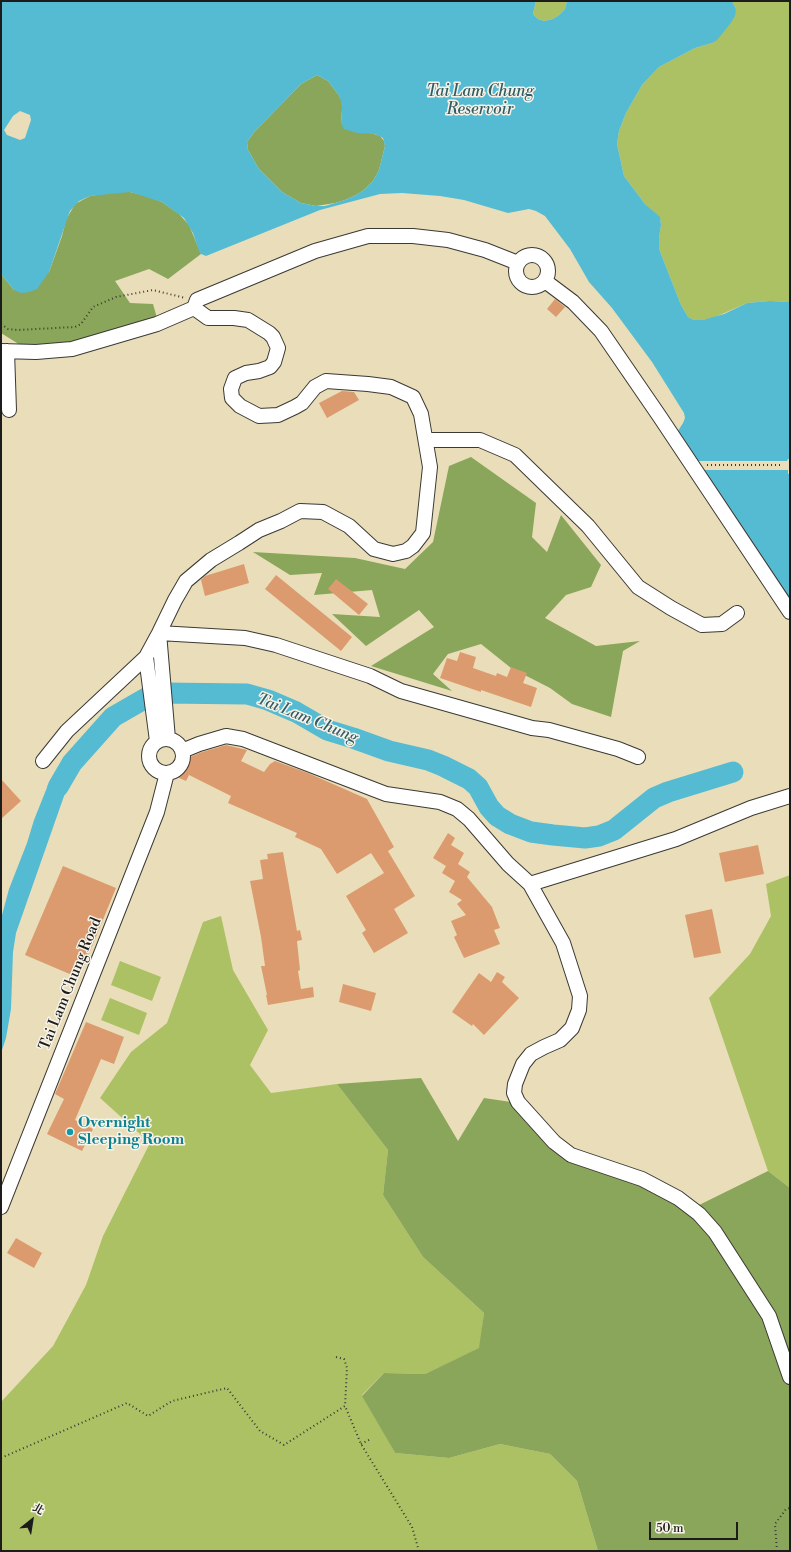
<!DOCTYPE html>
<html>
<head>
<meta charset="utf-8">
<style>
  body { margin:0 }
  #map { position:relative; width:791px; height:1552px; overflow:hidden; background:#e9deb9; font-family:"Libre Bodoni","Noto Serif TC",serif }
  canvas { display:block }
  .frame { position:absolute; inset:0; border:2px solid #1c1c1c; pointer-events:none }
  .north { position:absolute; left:12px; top:1500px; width:40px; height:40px; -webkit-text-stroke:3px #f7f3e8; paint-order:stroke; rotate:30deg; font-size:11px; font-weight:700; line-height:16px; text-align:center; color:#1c1c1c }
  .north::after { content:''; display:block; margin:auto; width:14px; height:18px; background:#1c1c1c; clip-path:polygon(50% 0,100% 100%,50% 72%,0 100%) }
  .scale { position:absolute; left:649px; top:1522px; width:89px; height:18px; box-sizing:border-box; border:2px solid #1c1c1c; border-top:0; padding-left:5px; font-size:12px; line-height:14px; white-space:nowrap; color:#1c1c1c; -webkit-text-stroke:3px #f7f3e8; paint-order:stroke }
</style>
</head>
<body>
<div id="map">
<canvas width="791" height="1552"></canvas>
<div class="frame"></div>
<div class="north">北</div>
<div class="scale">50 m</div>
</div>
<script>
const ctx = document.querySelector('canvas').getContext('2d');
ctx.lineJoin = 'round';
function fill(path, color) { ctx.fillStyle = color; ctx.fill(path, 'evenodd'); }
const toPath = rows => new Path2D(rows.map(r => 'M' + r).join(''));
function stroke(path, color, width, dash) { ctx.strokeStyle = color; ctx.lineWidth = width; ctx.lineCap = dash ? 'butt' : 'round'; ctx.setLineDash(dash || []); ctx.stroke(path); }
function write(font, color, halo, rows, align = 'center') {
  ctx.font = font + ' "Libre Bodoni",serif'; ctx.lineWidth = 3; ctx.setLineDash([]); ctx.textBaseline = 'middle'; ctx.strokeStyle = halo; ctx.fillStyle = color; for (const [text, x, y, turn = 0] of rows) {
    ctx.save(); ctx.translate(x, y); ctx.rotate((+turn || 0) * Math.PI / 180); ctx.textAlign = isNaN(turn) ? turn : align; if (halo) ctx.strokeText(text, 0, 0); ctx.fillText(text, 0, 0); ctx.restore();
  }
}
fill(toPath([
  [536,1,567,1,565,9,559,15,553,19,544,21,538,19,533,14],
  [732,1,790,1,790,302,770,301,747,303,713,318,703,320,694,320,688,317,681,305,659,249,659,238,661,225,660,218,645,204,624,176,617,144,619,131,626,113,642,85,659,67,695,48,712,43,736,9],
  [790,875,790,1188,768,1171,709,998,750,954,771,916,766,884],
  [221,916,233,970,268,1030,250,1065,271,1093,337,1084,388,1150,383,1195,423,1257,484,1313,480,1348,425,1374,384,1373,362,1395,395,1453,449,1458,500,1444,550,1454,577,1481,598,1551,1,1551,1,1402,53,1346,86,1285,103,1236,150,1143,100,1098,131,1052,167,1023,203,922],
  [120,961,161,977,152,1001,111,985],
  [110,998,147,1013,139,1035,101,1020]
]), '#acc064');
fill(toPath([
  [317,75,328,81,338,94,342,101,342,110,341,123,380,136,384,141,385,146,379,170,373,181,364,190,356,195,345,200,335,203,316,206,301,203,282,192,259,169,248,150,247,142,255,131,301,84],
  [117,192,130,192,146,196,162,202,179,214,189,225,201,254,168,279,149,269,115,281,130,303,153,304,157,318,69,344,25,348,1,333,1,274,14,290,49,272,62,236,66,220,75,204,90,196],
  [471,457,536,503,532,537,547,552,561,515,601,565,591,587,566,595,545,618,596,646,640,641,623,651,611,717,572,704,550,688,511,668,481,644,448,654,433,674,452,691,371,666,434,627,419,610,366,646,332,614,380,617,372,590,314,595,322,573,290,575,253,552,355,558,405,569,433,542,449,466],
  [421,1078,458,1141,484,1098,511,1102,572,1151,693,1208,768,1171,790,1188,790,1551,598,1551,577,1481,550,1454,500,1444,449,1458,395,1453,362,1396,384,1373,425,1374,479,1348,484,1313,423,1257,383,1195,388,1150,337,1084]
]), '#89a65a');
fill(toPath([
  [1,1,536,1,533,14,538,19,544,21,553,19,559,15,565,9,567,1,732,1,736,9,735,16,730,24,717,40,712,43,695,48,659,67,642,85,626,113,619,131,617,144,624,176,645,204,660,217,661,225,659,238,659,249,681,305,688,317,694,320,703,320,724,314,747,303,770,301,790,302,790,605,676,434,683,423,685,418,684,413,652,362,612,308,589,282,570,249,545,216,536,211,529,209,508,213,464,200,440,196,402,193,380,194,320,210,206,256,201,254,199,251,193,233,184,218,162,202,130,192,90,196,79,201,70,211,49,272,37,289,29,292,21,293,14,290,1,274],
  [317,75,328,81,338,94,341,101,342,110,341,123,344,129,357,133,375,134,383,138,385,146,379,170,373,181,364,190,356,195,345,200,325,206,316,206,301,203,282,192,259,169,248,150,247,142,255,131,301,84],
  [20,111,30,115,31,120,25,138,20,140,7,135,4,130,13,116],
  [72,763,70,779,16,933,13,952,11,1009,6,1038,1,1053,2,915,9,889,27,843,34,820,48,785,54,776,65,766]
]), '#54bbd2');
fill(toPath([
  [788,459,790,459,790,474,788,474,788,470,699,470,693,461,787,461]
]), '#e9deb9');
stroke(toPath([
  [58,787,72,763,113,717,146,698,165,693,247,694,268,700,296,712,327,730,353,738,389,751,428,760,443,766,469,779,478,787,489,807,497,816,510,824,531,832,553,835,585,838,599,836,614,830,654,798,668,792,733,772]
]), '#54bbd2', 21);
fill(toPath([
  [555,299,565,307,556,317,547,309],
  [342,391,354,392,359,400,327,418,319,403],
  [244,564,249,583,205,596,201,580,205,576],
  [276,575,352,637,341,651,265,589],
  [336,579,368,604,359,615,328,589],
  [460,652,476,657,473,668,496,676,497,673,507,677,511,667,527,673,523,683,537,688,531,707,481,690,481,692,440,678,447,658,457,661],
  [226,745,247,750,241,761,264,772,270,764,275,761,308,773,367,799,394,847,388,851,415,896,394,909,408,933,374,953,362,933,366,930,346,896,384,873,371,853,337,874,321,849,295,837,297,833,228,803,231,796,189,775,186,781,177,777,185,759,202,752],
  [1,779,21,801,1,819],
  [448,833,455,838,451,845,464,853,458,864,470,872,467,877,492,907,500,928,494,930,500,944,464,958,454,937,457,935,451,921,466,915,457,904,462,900,449,892,455,881,442,873,446,866,433,858],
  [758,845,764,874,725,882,719,853],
  [283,852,297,931,300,930,302,940,297,941,300,970,298,971,301,989,313,987,314,997,268,1005,266,995,267,995,261,966,265,966,261,937,250,881,263,879,260,860,268,859,267,854],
  [63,866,116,888,79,978,25,955],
  [712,909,721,953,694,958,685,915],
  [497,972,505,977,502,982,519,998,484,1035,473,1024,472,1026,452,1012,479,973,491,982],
  [343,984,376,993,371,1011,339,1002],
  [86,1022,124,1037,114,1064,101,1059,75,1120,93,1129,82,1151,47,1134,64,1099,55,1094],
  [16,1238,42,1253,34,1268,7,1253]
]), '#dc9b6e');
const minor = toPath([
  '516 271a16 16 0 1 1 32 0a16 16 0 1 1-32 0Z',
  [545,281,573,302,601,331,660,417,790,612],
  [1,351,36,352,72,349,157,324,194,308,197,300,315,251,368,236,413,236,448,240,485,250,518,263],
  [7,351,9,410],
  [426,440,480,440,515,455,588,526,638,587,671,608,702,625,722,624,737,613],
  [146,657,157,741],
  [168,739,159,633,245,638,276,645,370,676,401,691,532,728,549,730,618,749,638,757],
  '149 756a17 17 0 1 1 34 0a17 17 0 1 1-34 0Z',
  [182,751,199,744,226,736,243,739,386,794,440,802,457,809,469,819,508,864,530,884,563,943,580,996,579,1010,572,1028,560,1040,544,1047,531,1054,523,1064,515,1084,514,1093,518,1102,554,1142,571,1155,642,1179,678,1198,699,1214,715,1232,769,1316,790,1377],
  [43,761,67,731,146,657,159,633,175,600,186,581,211,560,239,543,259,530,281,521,300,511,323,512,349,526,374,549,393,554,406,551,413,546,423,533,430,467,421,414,413,397,391,387,368,384,326,381,315,387,302,403,295,407,278,415,259,416,240,406,232,398,231,389,235,378,246,373,259,371,270,367,274,362,278,348,273,337,269,333,248,320,234,318,208,318,194,308],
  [530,884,676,839,751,808,790,796],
  [1,1207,157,812,167,773]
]);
stroke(minor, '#3b3934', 16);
stroke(toPath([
  [1,324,8,329,17,330,75,327,81,324,93,307,116,297,153,290,185,298],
  [707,465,783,465],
  [336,1357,344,1359,347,1368,345,1406],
  [361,1444,371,1439],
  [1,1458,127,1403,148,1416,172,1401,227,1388,260,1431,284,1445,345,1406,361,1444,412,1527,419,1551],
  [777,1551,775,1524,786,1509,790,1508]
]), '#3b3934', 2, [1, 3]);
stroke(minor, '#fff', 14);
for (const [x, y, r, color] of [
  [70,1132,4,"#0f9aa8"]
]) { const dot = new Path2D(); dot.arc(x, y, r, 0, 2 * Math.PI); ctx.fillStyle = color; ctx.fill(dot); stroke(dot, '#f7f3e8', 1.5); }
write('15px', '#1c1c1c', '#f7f3e8', [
  ["Tai Lam Chung Road",71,984,-68]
]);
write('bold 15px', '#0d838f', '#f7f3e8', [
  ["Overnight",78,1123],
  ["Sleeping Room",78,1140]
], 'left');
write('italic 16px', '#325c65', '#f7f3e8', [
  ["Tai Lam Chung",480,92],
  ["Reservoir",480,110],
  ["Tai Lam Chung",307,719,22]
]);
</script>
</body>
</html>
